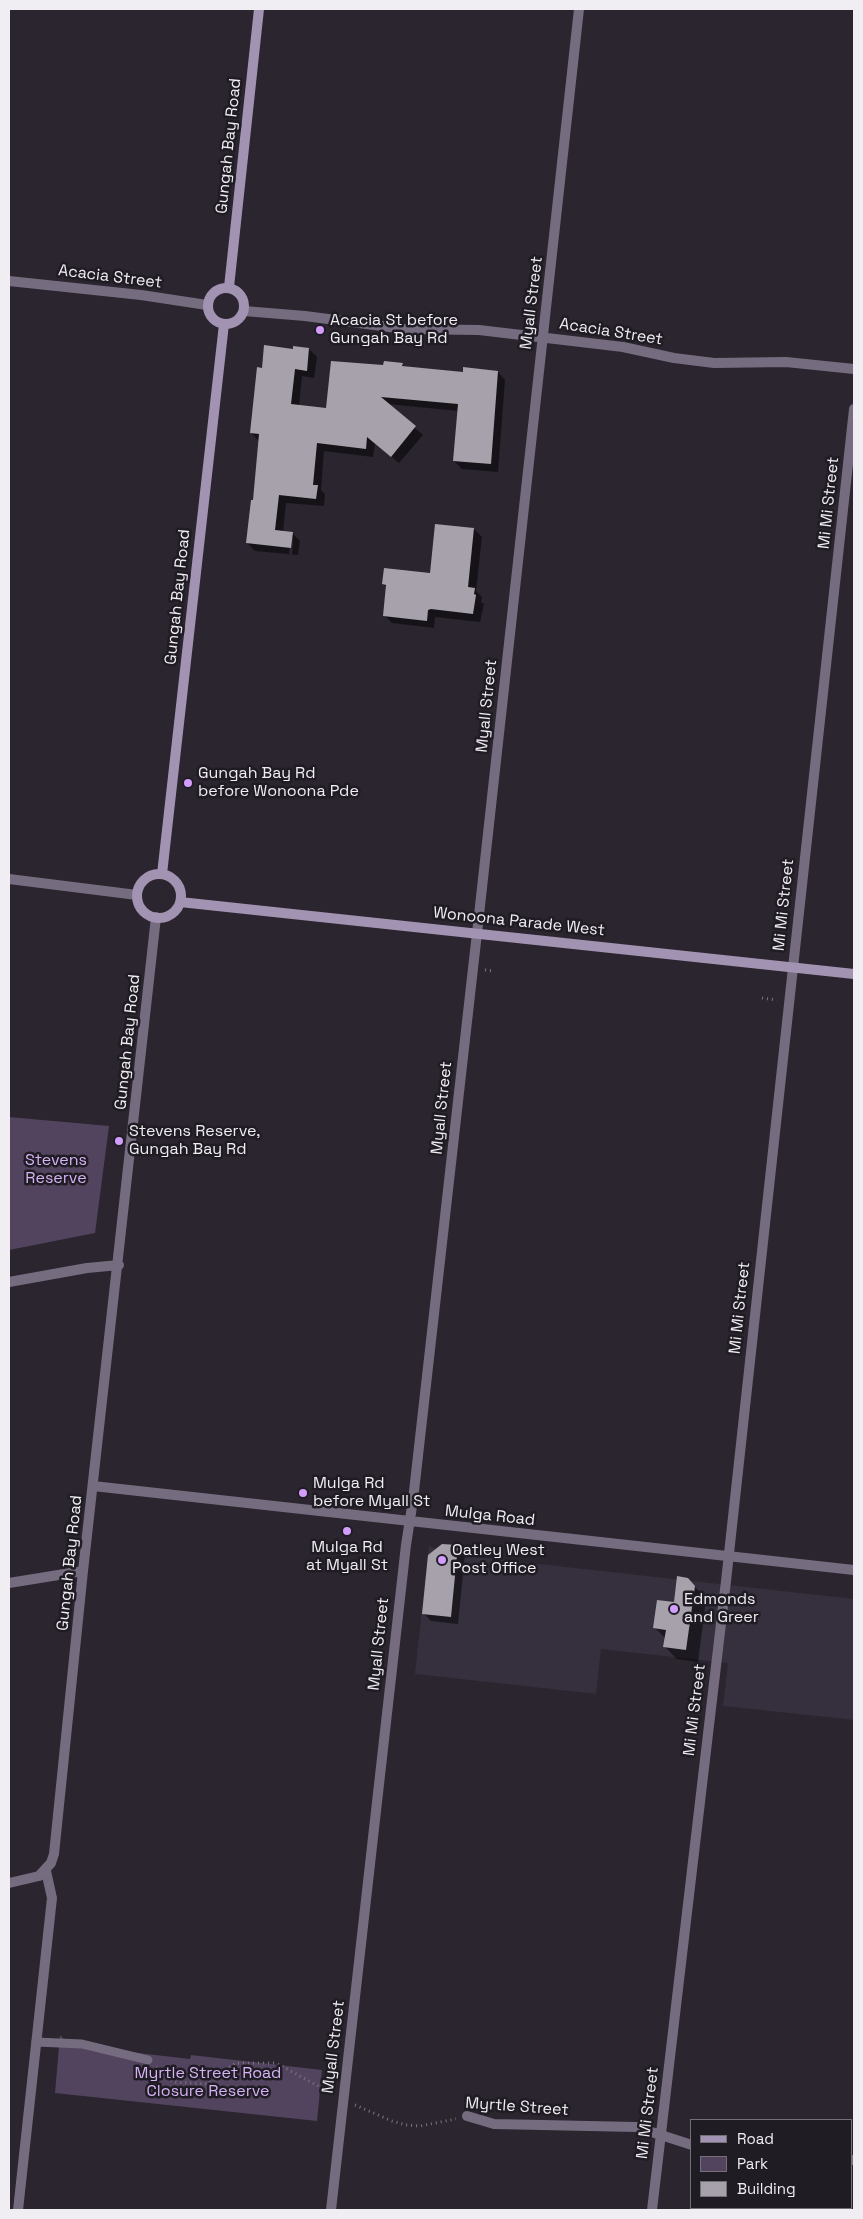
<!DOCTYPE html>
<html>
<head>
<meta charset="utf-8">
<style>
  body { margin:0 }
  #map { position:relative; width:863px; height:2219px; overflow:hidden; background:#2a252e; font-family:"Space Grotesk",sans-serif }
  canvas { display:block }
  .frame { position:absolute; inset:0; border:10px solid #f0edf3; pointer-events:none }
  .legend { position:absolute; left:690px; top:2119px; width:162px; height:90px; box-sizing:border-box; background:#201c24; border:1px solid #737077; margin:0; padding:6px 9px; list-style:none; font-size:15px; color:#f0edf3 }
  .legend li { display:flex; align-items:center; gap:10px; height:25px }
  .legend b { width:25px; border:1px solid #737077 }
</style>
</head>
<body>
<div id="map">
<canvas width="863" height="2219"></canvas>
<div class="frame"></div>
<ul class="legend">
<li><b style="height:6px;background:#a393b2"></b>Road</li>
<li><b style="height:14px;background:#52445e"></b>Park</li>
<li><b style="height:14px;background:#a7a1ac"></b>Building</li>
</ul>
</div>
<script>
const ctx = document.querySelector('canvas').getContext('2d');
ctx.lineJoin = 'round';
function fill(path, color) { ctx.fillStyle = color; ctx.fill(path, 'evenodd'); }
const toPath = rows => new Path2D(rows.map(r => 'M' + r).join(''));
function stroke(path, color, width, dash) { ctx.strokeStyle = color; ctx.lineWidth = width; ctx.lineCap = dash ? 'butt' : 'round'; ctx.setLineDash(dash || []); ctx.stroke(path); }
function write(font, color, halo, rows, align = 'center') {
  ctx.font = font + ' "Space Grotesk",sans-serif'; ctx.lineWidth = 5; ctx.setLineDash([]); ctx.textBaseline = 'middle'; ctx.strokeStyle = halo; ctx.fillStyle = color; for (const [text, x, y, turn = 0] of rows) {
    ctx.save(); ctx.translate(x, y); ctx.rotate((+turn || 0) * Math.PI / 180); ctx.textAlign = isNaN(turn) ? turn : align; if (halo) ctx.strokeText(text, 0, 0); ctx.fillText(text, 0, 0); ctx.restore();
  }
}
fill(toPath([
  [429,1546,449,1554,854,1599,854,1720,723,1706,728,1663,601,1649,596,1694,415,1674]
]), '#362f3d');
fill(toPath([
  [9,1117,109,1126,95,1233,9,1250],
  [60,2035,69,2045,190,2059,191,2055,322,2070,317,2121,55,2093]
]), '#52445e');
fill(toPath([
  [309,349,317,357,314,378,302,376,299,406,327,409,384,367,402,364,406,368,464,373,498,372,505,380,498,472,462,469,454,461,459,411,387,404,423,435,399,463,375,444,373,457,324,451,321,490,325,494,324,506,286,503,283,532,292,533,300,541,298,555,255,551,247,543,254,502,259,441,251,433,294,350],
  [291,538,293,538,292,555,289,554],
  [474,529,482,537,476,591,482,597,481,602,484,604,480,622,435,617,434,628,392,623,384,615,387,588,383,584,431,575],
  [458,1547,465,1554,458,1624,431,1621,423,1613],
  [688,1579,706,1599,698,1662,677,1659,665,1647,666,1639,655,1628,675,1604]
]), '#0007');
fill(toPath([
  [264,345,293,349,293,346,309,348,307,371,295,369,291,404,326,408,331,361,383,365,384,361,403,363,402,366,463,372,463,367,498,371,491,464,453,461,458,404,381,397,416,426,391,457,367,437,366,449,317,443,313,485,318,485,316,499,279,495,275,530,293,532,291,548,246,543,251,500,253,500,259,434,250,433,257,367,262,368],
  [435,524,474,528,468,587,475,588,474,594,476,595,473,614,431,609,428,610,427,621,383,616,386,585,382,584,384,568,430,573],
  [442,1544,458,1545,451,1617,422,1614,428,1555],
  [677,1576,688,1578,695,1586,686,1650,663,1647,666,1630,653,1628,657,1600,674,1602]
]), '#a7a1ac');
stroke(toPath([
  [485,970,494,971],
  [762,998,777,1000],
  [156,2067,173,2082,208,2084,235,2063,276,2063,331,2093],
  [355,2105,392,2121,406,2125,420,2126,456,2119]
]), '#7a767e', 3, [1, 4]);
stroke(toPath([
  [36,2042,82,2044,148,2060]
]), '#766c7f', 9);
stroke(toPath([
  [9,281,141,295,207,305],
  [244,311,305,316,405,329,479,330,623,347,674,358,714,363,786,362,854,369],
  [9,879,137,895],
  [9,1282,87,1268,119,1265],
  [93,1486,854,1570],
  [9,1583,83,1571],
  [9,1883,39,1876,51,1863,54,1854,83,1571,156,917],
  [467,2116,494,2124,636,2127,692,2145],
  [852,2160,854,2160],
  [18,2210,52,1898,46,1871],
  [331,2210,406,1545,413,1500,477,933,579,9],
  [652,2210,726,1581,854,409]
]), '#766c7f', 10);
stroke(toPath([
  [229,287,259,9],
  '208 306a18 18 0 1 1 36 0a18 18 0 1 1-36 0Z',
  [162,874,224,324],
  '137 896a22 22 0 1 1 44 0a22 22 0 1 1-44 0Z',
  [180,902,854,974]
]), '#a393b2', 10);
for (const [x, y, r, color] of [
  [320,330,5,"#d29dfd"],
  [188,783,5,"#d29dfd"],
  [119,1141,5,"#d29dfd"],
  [303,1493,5,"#d29dfd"],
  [347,1531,5,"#d29dfd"],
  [442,1560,5,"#d29dfd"],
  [674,1609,5,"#d29dfd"]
]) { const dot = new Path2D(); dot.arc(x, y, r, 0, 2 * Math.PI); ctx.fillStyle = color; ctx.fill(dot); stroke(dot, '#201c24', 2); }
write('16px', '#f0edf3', '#201c24', [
  ["Gungah Bay Road",229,146,-84],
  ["Acacia Street",110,277,7],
  ["Myall Street",532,303,-83],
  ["Acacia Street",611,332,9],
  ["Mi Mi Street",829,503,-84],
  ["Gungah Bay Road",178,597,-84],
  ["Myall Street",487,706,-84],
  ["Mi Mi Street",784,905,-84],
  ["Wonoona Parade West",519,922,6],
  ["Gungah Bay Road",128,1042,-84],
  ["Myall Street",442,1108,-84],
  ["Mi Mi Street",740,1308,-84],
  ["Mulga Road",490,1516,6],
  ["Gungah Bay Road",70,1563,-84],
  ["Myall Street",379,1644,-84],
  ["Mi Mi Street",695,1710,-83],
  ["Myall Street",334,2047,-83],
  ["Myrtle Street",517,2107,4],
  ["Mi Mi Street",648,2113,-83]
]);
write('16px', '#f0edf3', '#201c24', [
  ["Acacia St before",330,321],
  ["Gungah Bay Rd",330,339],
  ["Gungah Bay Rd",198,774],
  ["before Wonoona Pde",198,792],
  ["Stevens Reserve,",129,1132],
  ["Gungah Bay Rd",129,1150],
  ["Mulga Rd",313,1484],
  ["before Myall St",313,1502],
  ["Mulga Rd",347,1548,"center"],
  ["at Myall St",347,1566,"center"],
  ["Oatley West",452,1551],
  ["Post Office",452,1569],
  ["Edmonds",684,1600],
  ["and Greer",684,1618]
], 'left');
write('16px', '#d6b2f6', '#201c24', [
  ["Stevens",56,1161],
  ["Reserve",56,1179],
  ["Myrtle Street Road",208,2074],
  ["Closure Reserve",208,2092]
]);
</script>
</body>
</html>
